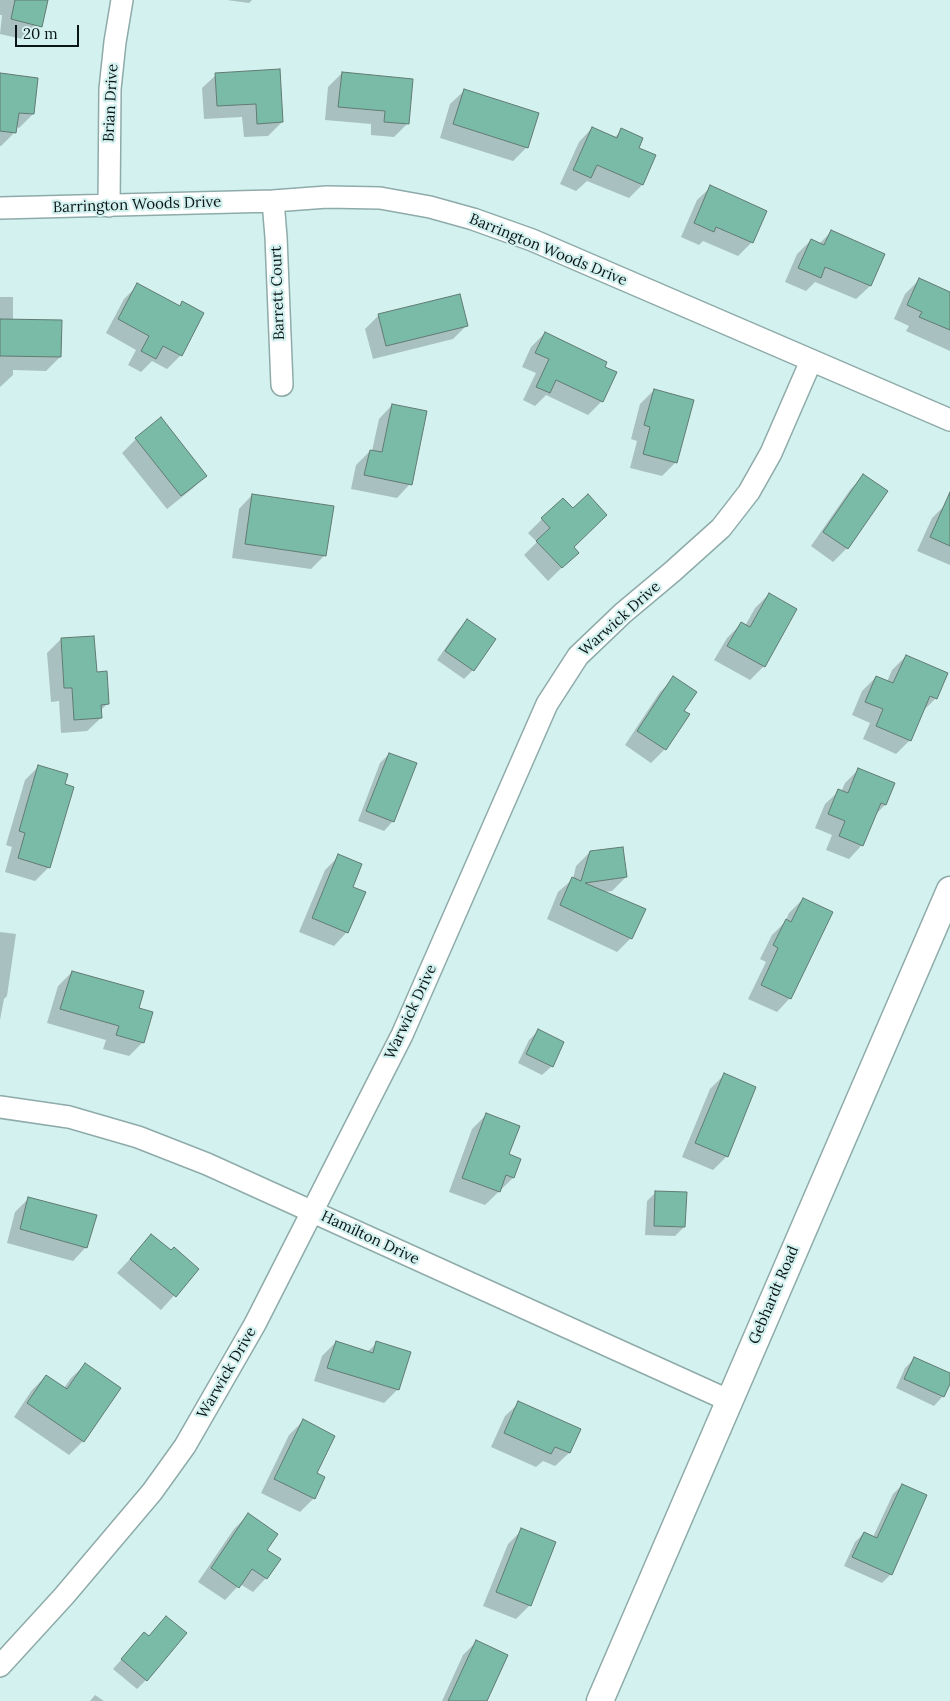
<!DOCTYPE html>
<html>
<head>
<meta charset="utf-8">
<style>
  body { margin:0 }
  #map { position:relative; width:950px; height:1701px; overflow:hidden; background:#d3f1ef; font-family:Lora,serif }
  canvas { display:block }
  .scale { position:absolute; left:15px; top:25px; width:64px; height:22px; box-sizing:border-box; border:2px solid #0a1515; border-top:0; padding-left:6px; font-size:15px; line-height:18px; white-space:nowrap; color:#0a1515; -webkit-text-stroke:4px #d3f1ef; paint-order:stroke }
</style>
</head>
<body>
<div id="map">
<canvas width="950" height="1701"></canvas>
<div class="scale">20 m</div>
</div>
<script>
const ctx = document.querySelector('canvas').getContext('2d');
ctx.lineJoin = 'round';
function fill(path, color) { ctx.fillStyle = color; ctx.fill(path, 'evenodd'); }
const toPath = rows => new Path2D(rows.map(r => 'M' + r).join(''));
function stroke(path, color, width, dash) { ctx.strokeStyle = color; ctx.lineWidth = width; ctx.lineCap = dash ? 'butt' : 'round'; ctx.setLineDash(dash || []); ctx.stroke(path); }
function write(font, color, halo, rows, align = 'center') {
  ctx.font = font + ' Lora,serif'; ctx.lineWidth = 4.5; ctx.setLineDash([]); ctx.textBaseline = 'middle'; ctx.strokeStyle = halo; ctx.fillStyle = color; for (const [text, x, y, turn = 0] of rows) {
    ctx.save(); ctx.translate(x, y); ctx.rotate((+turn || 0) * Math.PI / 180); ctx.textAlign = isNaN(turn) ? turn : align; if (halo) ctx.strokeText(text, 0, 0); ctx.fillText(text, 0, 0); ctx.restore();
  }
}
fill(toPath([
  [0,0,47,0,40,26,27,40,0,34,2,15,0,15],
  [227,0,252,0,249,3],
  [342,73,408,123,394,137,371,135,371,124,325,120,328,87],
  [0,75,33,114,19,128,16,127,15,132,1,146,0,146],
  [216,75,282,122,268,136,244,137,242,117,204,119,202,88],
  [464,91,527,147,513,161,440,138,450,104],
  [592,128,614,138,622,130,637,148,655,156,642,185,629,198,587,181,576,191,560,184,579,142],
  [711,187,765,211,752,242,738,256,703,241,699,245,681,237,697,200],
  [831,232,883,254,870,286,856,299,815,282,806,291,785,282,797,254,811,240,819,244],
  [919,280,950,294,950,351,906,331,909,326,894,319,905,294],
  [138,285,179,307,183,303,203,314,181,355,167,369,152,361,141,372,128,365,136,350,106,333,124,299],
  [0,297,13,297,13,321,60,357,46,371,13,370,13,375,0,387],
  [379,315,467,325,453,339,373,359,365,329],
  [545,333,602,401,588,415,546,395,535,406,523,400,536,373,522,367,531,347],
  [654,390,676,462,662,476,630,468,637,441,631,439,640,404],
  [392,405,410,484,397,498,351,489,356,465,370,451,372,451,379,419],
  [161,419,206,475,192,489,167,509,122,453,136,439],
  [863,476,847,548,833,562,811,546,850,490],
  [252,495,325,555,311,569,232,558,239,509],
  [946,504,950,506,950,565,917,551,932,518],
  [542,519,577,553,548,581,524,555,537,542,528,533],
  [769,594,764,666,750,680,714,660,727,638,741,624,745,626,755,608],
  [467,621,473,670,464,679,437,660,458,630],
  [61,639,95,673,107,704,100,711,101,718,87,731,61,733,59,701,51,702,47,653],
  [906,656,936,698,922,712,910,740,896,754,863,739,870,723,852,715,862,691,876,677,887,682,892,670],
  [674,678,683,711,665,749,651,763,625,745,660,692],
  [389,754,393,821,384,831,358,821,380,763],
  [39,766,49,867,35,881,5,872,12,847,6,845,25,780],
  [859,769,885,805,875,815,862,845,849,859,826,850,832,835,815,828,825,804,839,791,841,792,845,783],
  [590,852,626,877,612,891,603,892,631,938,617,952,547,919,558,892,573,879,576,866],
  [339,856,351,887,347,932,334,946,299,932,325,870],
  [803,899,790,998,777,1012,748,999,766,962,760,959,772,935,785,922,789,913],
  [0,932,16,934,7,996,4,999,0,1020],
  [72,972,138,1009,143,1042,129,1056,103,1049,106,1040,47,1023,58,986],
  [538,1031,552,1066,542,1075,518,1063,529,1040],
  [724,1075,727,1156,713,1170,682,1157,710,1089],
  [486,1115,508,1155,519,1159,513,1178,485,1205,449,1192,472,1129],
  [656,1192,684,1227,675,1236,645,1235,647,1201],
  [29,1198,86,1247,73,1261,7,1243,15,1212],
  [151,1236,171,1252,198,1269,161,1310,117,1273],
  [336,1342,367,1352,377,1343,398,1389,384,1403,314,1381,322,1356],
  [914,1359,950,1375,950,1380,943,1396,934,1406,896,1388,905,1368],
  [85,1365,119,1388,83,1441,69,1455,14,1417,32,1390,46,1376,64,1388,71,1378],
  [519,1403,579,1430,569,1453,555,1466,543,1461,536,1467,491,1447,505,1416],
  [303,1421,314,1498,300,1512,261,1493,289,1435],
  [902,1485,891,1574,882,1583,844,1566,855,1542,864,1533,873,1537,893,1494],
  [248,1515,265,1550,266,1578,253,1592,240,1584,225,1600,198,1582,234,1529],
  [522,1530,530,1605,516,1619,483,1606,508,1544],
  [166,1617,146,1680,137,1689,113,1669,144,1634,148,1637],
  [476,1642,486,1701,442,1701,463,1655],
  [95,1695,104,1701,90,1701]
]), '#0003');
const building = toPath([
  [15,0,48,0,42,27,11,19,15,0],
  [280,69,283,122,257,124,256,104,217,106,215,73,280,69],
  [342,72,413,79,409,124,384,122,385,111,338,107,342,72],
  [0,73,38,78,34,114,19,113,16,133,0,131,0,73],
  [464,89,539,113,528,148,453,124,464,89],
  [592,127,617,138,621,128,643,138,639,148,656,155,643,185,597,165,591,178,573,170,592,127],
  [710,185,767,211,753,243,716,227,714,232,694,223,710,185],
  [831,230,885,254,871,286,825,267,821,278,798,268,811,239,824,245,831,230],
  [919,278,950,292,950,330,919,317,922,312,907,305,919,278],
  [137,283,180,306,182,301,204,313,182,356,163,346,156,359,141,351,149,336,118,319,137,283],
  [460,294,468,326,386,346,378,314,460,294],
  [0,319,62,320,61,357,0,356,0,319],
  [545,332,607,362,605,367,617,372,603,402,556,380,550,393,536,387,549,359,535,353,545,332],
  [654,389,694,400,677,463,643,454,650,427,644,425,654,389],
  [392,404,427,411,412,485,364,475,370,450,382,452,392,404],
  [161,417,207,476,181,496,135,438,161,417],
  [863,474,888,491,848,549,823,532,863,474],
  [950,492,950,546,930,537,950,492],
  [252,494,334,506,326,556,245,544,252,494],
  [588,494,607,515,574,547,579,553,562,568,536,541,550,528,541,518,563,498,573,508,588,494],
  [769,593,797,609,765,667,727,646,741,622,750,627,769,593],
  [467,619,496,639,474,671,445,651,467,619],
  [94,636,97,672,107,671,109,704,101,705,102,718,74,720,72,688,64,688,61,638,94,636],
  [906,655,948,673,937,699,930,696,911,741,876,726,883,709,865,702,876,676,893,683,906,655],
  [673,676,697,692,684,711,690,714,666,750,637,731,673,676],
  [389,753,417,763,394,822,366,811,389,753],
  [38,765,68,774,65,784,74,787,50,868,18,858,25,833,19,831,38,765],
  [858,768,895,783,886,805,881,803,863,846,839,836,845,821,828,814,838,789,848,793,858,768],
  [623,847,627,877,585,883,646,909,632,939,560,905,572,877,581,881,590,851,623,847],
  [338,854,362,864,353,887,366,892,348,933,312,918,338,854],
  [803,898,833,912,791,999,761,985,778,948,773,945,786,919,791,922,803,898],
  [72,971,144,991,139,1008,153,1012,144,1043,116,1035,119,1026,60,1009,72,971],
  [538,1029,564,1042,553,1067,526,1054,538,1029],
  [724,1073,756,1087,728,1157,695,1143,724,1073],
  [486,1113,520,1126,509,1154,521,1159,514,1178,506,1175,500,1192,462,1178,486,1113],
  [655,1191,687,1192,685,1227,654,1226,655,1191],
  [28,1197,97,1215,87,1248,20,1229,28,1197],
  [151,1234,171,1250,174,1247,199,1269,176,1297,130,1259,151,1234],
  [336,1341,373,1353,376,1341,411,1352,399,1390,327,1368,336,1341],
  [914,1357,950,1373,950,1384,944,1397,904,1379,914,1357],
  [85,1363,121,1388,84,1442,27,1403,46,1375,67,1389,85,1363],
  [518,1401,581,1429,570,1453,555,1447,551,1454,504,1433,518,1401],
  [303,1419,335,1436,317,1473,325,1477,315,1499,274,1479,303,1419],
  [902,1484,927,1495,892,1575,852,1557,864,1532,877,1538,902,1484],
  [248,1513,278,1534,267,1550,281,1559,267,1579,252,1569,239,1588,211,1568,248,1513],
  [521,1528,556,1542,531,1606,496,1592,521,1528],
  [166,1616,187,1633,147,1681,121,1659,144,1632,149,1636,166,1616],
  [476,1640,508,1655,487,1701,448,1701,476,1640]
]);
fill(building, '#79bba7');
stroke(building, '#617a72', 1);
const minor = toPath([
  [273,201,276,237,282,385],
  [109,206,110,89,115,42,122,0],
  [0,208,273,201,327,197,380,198,430,207,473,219,532,240,950,420],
  [0,1107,69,1117,138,1137,207,1164,730,1401],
  [0,1666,64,1596,152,1492,185,1446,255,1324,402,1035,547,704,578,656,623,613,672,572,721,528,749,492,771,453,811,361]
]);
const tertiary = toPath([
  [600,1701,950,890]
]);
stroke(minor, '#8eaba9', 24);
stroke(tertiary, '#8eaba9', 29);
stroke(minor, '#fff', 21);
stroke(tertiary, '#fff', 26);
write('15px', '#0a1515', '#d3f1ef', [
  ["Brian Drive",111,103,-87],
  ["Barrington Woods Drive",137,205,-2],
  ["Barrington Woods Drive",548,250,22],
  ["Barrett Court",278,293,-92],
  ["Warwick Drive",620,619,-42],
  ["Warwick Drive",411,1012,-65],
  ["Hamilton Drive",370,1238,25],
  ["Gebhardt Road",774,1295,-67],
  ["Warwick Drive",227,1373,-60]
]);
</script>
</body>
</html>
